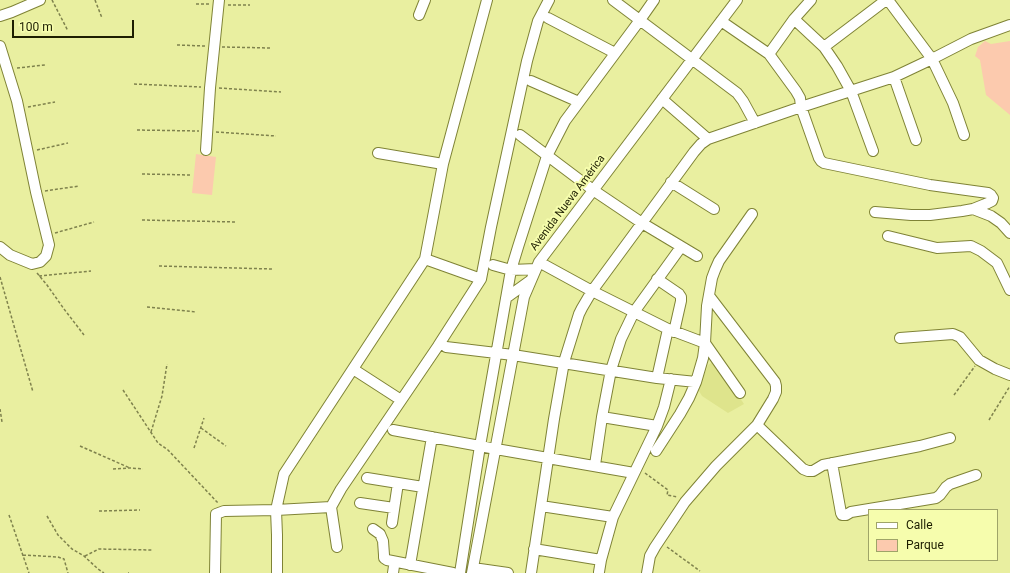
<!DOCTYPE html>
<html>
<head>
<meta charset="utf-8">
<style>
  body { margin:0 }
  #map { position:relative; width:1010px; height:573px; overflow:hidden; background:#e9efa0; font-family:Roboto,sans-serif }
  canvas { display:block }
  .legend { position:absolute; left:868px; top:509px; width:130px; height:52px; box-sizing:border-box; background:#f6fdad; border:1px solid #9fa468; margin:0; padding:5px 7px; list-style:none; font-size:12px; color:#1d1e00 }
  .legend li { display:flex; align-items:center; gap:8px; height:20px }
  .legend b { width:20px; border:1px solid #9fa468 }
  .scale { position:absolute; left:12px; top:20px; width:122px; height:18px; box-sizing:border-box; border:2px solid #1d1e00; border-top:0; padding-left:5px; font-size:12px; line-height:14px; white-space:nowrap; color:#1d1e00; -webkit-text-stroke:3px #f6fdad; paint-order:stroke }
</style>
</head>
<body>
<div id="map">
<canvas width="1010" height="573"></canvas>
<ul class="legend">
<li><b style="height:5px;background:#fff"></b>Calle</li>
<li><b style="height:11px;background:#fccaae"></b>Parque</li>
</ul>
<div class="scale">100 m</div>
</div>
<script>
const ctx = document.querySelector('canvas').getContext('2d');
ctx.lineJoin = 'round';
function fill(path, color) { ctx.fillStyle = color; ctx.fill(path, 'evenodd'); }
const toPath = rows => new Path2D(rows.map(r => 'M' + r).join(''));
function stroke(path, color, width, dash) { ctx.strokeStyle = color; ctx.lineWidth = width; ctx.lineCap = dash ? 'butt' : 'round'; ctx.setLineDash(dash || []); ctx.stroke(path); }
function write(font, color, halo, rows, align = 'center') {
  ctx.font = font + ' Roboto,sans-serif'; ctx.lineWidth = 4; ctx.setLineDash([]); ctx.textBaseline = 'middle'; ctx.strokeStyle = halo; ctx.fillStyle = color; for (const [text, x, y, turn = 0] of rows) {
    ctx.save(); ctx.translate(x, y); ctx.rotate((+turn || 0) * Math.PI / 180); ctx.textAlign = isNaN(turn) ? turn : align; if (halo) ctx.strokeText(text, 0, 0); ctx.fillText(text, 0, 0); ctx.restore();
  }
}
fill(toPath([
  [714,361,716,362,744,404,728,413,702,396,699,391,699,388,708,365]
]), '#dee48c');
fill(toPath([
  [985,41,991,44,1010,41,1010,115,986,95,980,60,975,56,978,47],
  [196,154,216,157,212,195,192,193]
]), '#fccaae');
const minor = toPath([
  [613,0,737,93,743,101,755,123],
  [888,0,932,59,953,103,964,135],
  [419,15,425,0],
  [0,16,12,12,40,0],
  [548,18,615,53],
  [794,19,824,47,837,66,851,91,873,151],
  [721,21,769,54,796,91,800,98,801,107,819,158,821,161,824,163,930,185,988,193,991,195,993,198,992,201,988,203,973,209,962,211,930,215,911,215,875,212],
  [0,46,17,101,36,192,49,245,46,256,40,262,32,264,10,255,0,247],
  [824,47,886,0],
  [769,54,794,19,811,0],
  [894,77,916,140],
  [531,81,579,102],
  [662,99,708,139],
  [520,135,593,190,642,223,697,256],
  [206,150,210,88,219,0],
  [378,153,443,164],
  [671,182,714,209],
  [973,209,991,216,1001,223,1010,233],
  [888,236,937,248,971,246,981,251,997,263,1010,290],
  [425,259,481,279],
  [539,262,592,291,668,329,705,343,740,393],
  [493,265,511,270,536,269],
  [657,279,679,294,681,297,681,301,674,332],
  [506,298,531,280],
  [900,338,953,334,960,337,979,360,995,369,1010,375],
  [446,347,513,355,657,378,696,382],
  [353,369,401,400],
  [657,378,668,329],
  [602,417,657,426],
  [757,425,803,469,808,471,813,471,823,465,920,446,950,438],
  [393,430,496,449,634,473],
  [656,451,680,414,689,398,696,382,703,358,705,343,707,306,712,278,715,270,719,261,752,214],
  [832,463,841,513,842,515,846,515,851,512,936,498,940,495,946,487,950,484,976,475],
  [595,465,602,417,611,370,621,339,634,312,681,247],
  [367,478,423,487],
  [360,503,394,508],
  [541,506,613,517],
  [392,523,398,483],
  [373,529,380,534,383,541,384,555,384,558,387,560,453,573],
  [337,547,331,507,341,489,438,346,481,279,491,227,527,61,538,21,549,0],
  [534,549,601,560],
  [410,565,432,437],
  [473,568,508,573],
  [599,572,601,560,613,517,657,426,664,407,671,379],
  [215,573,216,514,224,511,276,510,331,507],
  [277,573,277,535,276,510,284,474,425,259,443,164,487,0],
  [393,573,394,566],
  [460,573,480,446,511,270,518,247,547,156,565,121,640,20,654,0],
  [472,573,524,297,539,262,737,0],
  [531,573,554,419,564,362,579,314,582,308,592,291,642,223,694,152,701,144,708,139,801,107,894,77,932,59,971,39,1010,25],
  [647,573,650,556,655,547,685,502,716,466,757,425,773,399,776,392,776,386,775,382,710,297]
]);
stroke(minor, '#7f8336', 12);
stroke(toPath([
  [52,0,68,31],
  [95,0,102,18],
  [196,4,210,4],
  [228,5,250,5],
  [177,45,205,46],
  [222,47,271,48],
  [17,68,45,65],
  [134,84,201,87],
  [219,88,281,92],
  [28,107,55,102],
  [137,130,199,131],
  [216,132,276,136],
  [37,150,68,143],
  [142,174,191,175],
  [45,191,79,186],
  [142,220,237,222],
  [55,233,94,222],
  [159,266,272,269],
  [37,273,47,285,64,309,84,335],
  [39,276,91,271],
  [0,277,33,392],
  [147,307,196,312],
  [123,390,158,443,168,450,218,503],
  [954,395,975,366],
  [0,409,2,422],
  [989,420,1010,386],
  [201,428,226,446],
  [151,432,162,396,167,364],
  [80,446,130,468],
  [194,448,204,418],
  [113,469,130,468,143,469],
  [645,473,668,490,667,495,678,497],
  [99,511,140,510],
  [9,515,29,573],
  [47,516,58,535,72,549,84,556,98,569,104,573],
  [667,547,700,571],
  [23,555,58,557,64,559,68,573],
  [85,556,99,549,152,550],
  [128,573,129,573]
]), '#7f824d', 1.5, [3, 2]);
stroke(minor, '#fff', 10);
write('11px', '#1d1e00', '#f6fdad', [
  ["Avenida Nueva América",568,203,-53]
]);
</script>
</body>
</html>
